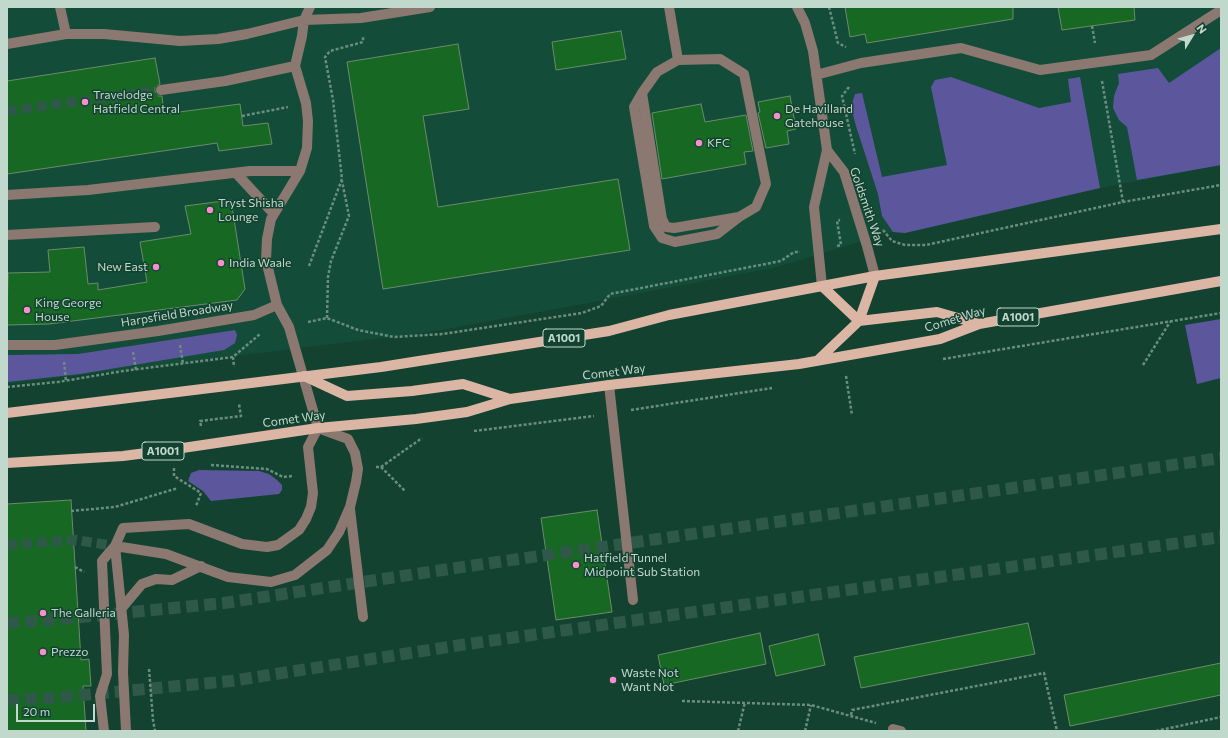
<!DOCTYPE html>
<html>
<head>
<meta charset="utf-8">
<style>
  body { margin:0 }
  #map { position:relative; width:1228px; height:738px; overflow:hidden; background:#144231; font-family:Commissioner,sans-serif }
  canvas { display:block }
  .frame { position:absolute; inset:0; border:8px solid #c1d8cd; pointer-events:none }
  .north { position:absolute; left:1172px; top:16px; width:40px; height:40px; -webkit-text-stroke:3px #144231; paint-order:stroke; rotate:53deg; font-size:11px; font-weight:700; line-height:16px; text-align:center; color:#c1d8cd }
  .north::after { content:''; display:block; margin:auto; width:14px; height:18px; background:#c1d8cd; clip-path:polygon(50% 0,100% 100%,50% 72%,0 100%) }
  .scale { position:absolute; left:16px; top:704px; width:79px; height:18px; box-sizing:border-box; border:2px solid #c1d8cd; border-top:0; padding-left:5px; font-size:12px; line-height:14px; white-space:nowrap; color:#c1d8cd; -webkit-text-stroke:3px #144231; paint-order:stroke }
</style>
</head>
<body>
<div id="map">
<canvas width="1228" height="738"></canvas>
<div class="frame"></div>
<div class="north">N</div>
<div class="scale">20 m</div>
</div>
<script>
const ctx = document.querySelector('canvas').getContext('2d');
ctx.lineJoin = 'round';
function fill(path, color) { ctx.fillStyle = color; ctx.fill(path, 'evenodd'); }
const toPath = rows => new Path2D(rows.map(r => 'M' + r).join(''));
function stroke(path, color, width, dash) { ctx.strokeStyle = color; ctx.lineWidth = width; ctx.lineCap = dash ? 'butt' : 'round'; ctx.setLineDash(dash || []); ctx.stroke(path); }
function write(font, color, halo, rows, align = 'center') {
  ctx.font = font + ' Commissioner,sans-serif'; ctx.lineWidth = 3; ctx.setLineDash([]); ctx.textBaseline = 'middle'; ctx.strokeStyle = halo; ctx.fillStyle = color; for (const [text, x, y, turn = 0] of rows) {
    ctx.save(); ctx.translate(x, y); ctx.rotate((+turn || 0) * Math.PI / 180); ctx.textAlign = isNaN(turn) ? turn : align; if (halo) ctx.strokeText(text, 0, 0); ctx.fillText(text, 0, 0); ctx.restore();
  }
}
fill(toPath([
  [7,7,1221,7,1221,165,1100,188,905,233,892,232,777,267,567,307,430,332,7,384]
]), '#134d39');
fill(toPath([
  [1221,48,1221,165,1137,180,1127,127,1119,120,1113,108,1114,96,1119,83,1118,74,1158,68,1169,83],
  [951,77,1039,108,1071,102,1068,79,1080,77,1100,188,905,233,893,232,882,216,878,194,856,126,851,107,855,94,862,93,882,177,947,165,931,87,935,80],
  [1221,319,1221,378,1197,384,1185,325],
  [235,330,237,335,235,343,224,350,80,374,7,382,7,355,78,354],
  [199,470,259,471,269,474,277,480,282,485,282,490,279,494,211,501,203,491,188,481,191,473]
]), '#5c579d');
const building = toPath([
  [845,7,1013,7,1013,19,867,43,865,34,850,37,845,7],
  [1058,7,1134,7,1135,20,1062,30,1058,7],
  [621,31,626,59,556,70,552,42,621,31],
  [458,44,469,109,423,116,438,207,618,179,630,250,383,289,347,62,458,44],
  [155,58,160,84,155,87,155,91,158,96,162,96,164,114,240,104,243,126,268,123,272,144,219,151,217,143,7,174,7,81,155,58],
  [790,96,796,129,787,131,789,144,766,148,758,113,760,112,758,102,790,96],
  [701,104,705,122,746,115,753,151,744,152,746,164,662,179,652,113,701,104],
  [231,200,245,289,237,300,49,324,7,325,8,273,50,272,48,250,84,247,88,284,98,283,98,290,147,282,140,242,191,234,185,206,231,200],
  [71,500,81,660,89,659,91,686,83,686,86,731,7,731,7,504,71,500],
  [597,510,612,612,556,620,541,518,597,510],
  [1028,623,1035,654,861,688,854,657,1028,623],
  [760,633,766,664,664,685,658,655,760,633],
  [818,634,825,665,776,676,769,646,818,634],
  [1221,663,1221,695,1070,726,1064,695,1221,663]
]);
fill(building, '#166823');
stroke(building, '#6b8b6b', 1);
stroke(toPath([
  [7,111,161,90],
  [7,545,76,540,115,546]
]), '#2e5848', 10, [10, 5]);
stroke(toPath([
  [7,623,50,620,224,603,449,569,1221,458],
  [7,700,50,698,231,681,461,645,1221,537]
]), '#2e5848', 12, [12, 6]);
stroke(toPath([
  [829,7,838,43,846,47],
  [1092,26,1095,43],
  [1102,81,1123,202],
  [849,87,842,96,855,154],
  [242,116,288,107],
  [883,230,892,241,905,245,926,245,1123,202,1221,185],
  [837,246,841,245,837,221,840,220],
  [309,266,342,179,333,100,325,57,330,51,363,42,363,36],
  [327,318,328,277,331,261,349,216,342,181],
  [308,322,327,318,358,330,394,337,443,334,582,313,601,306,610,294,781,261,794,252,800,252],
  [180,345,183,364],
  [133,352,136,370],
  [233,357,234,367],
  [943,359,1221,313],
  [64,362,66,381],
  [1143,365,1170,322],
  [846,376,852,415],
  [7,387,58,382,123,371,233,357,260,334],
  [631,410,772,388],
  [201,426,200,421,241,416,239,404],
  [474,431,594,416],
  [211,465,267,469,283,477,293,476],
  [376,467,381,467,422,438],
  [381,467,405,491],
  [174,468,174,476,201,493,196,506],
  [71,511,115,507,178,488],
  [75,567,84,572],
  [149,669,153,720,155,731],
  [682,701,811,705,876,723],
  [851,715,852,710,1044,673,1057,731],
  [738,731,745,702],
  [805,731,811,705],
  [1156,731,1221,717]
]), '#6a8d7f', 2.5, [3, 2]);
stroke(toPath([
  [60,7,66,34],
  [669,7,678,60],
  [797,7,805,23,813,51,827,150,814,207,822,286],
  [7,44,66,34,104,34,180,41,218,39,247,34,304,20,361,18,430,7],
  [816,75,861,63,961,48,1040,70,1151,55,1221,10],
  [161,90,225,81,295,66],
  [642,93,634,107,654,226,662,238,675,242,717,234,739,217,756,207,766,184,744,74,720,59,678,60,657,72,642,93,662,219,666,227,674,228,739,217],
  [827,150,844,172,867,246,875,276],
  [236,173,274,214],
  [7,195,88,190,250,171,300,171],
  [7,235,155,227],
  [7,345,55,345,158,331,254,315,277,305],
  [609,385,633,600],
  [350,509,363,617],
  [115,546,166,554,228,577,271,582,295,575,327,550,339,532,350,507,356,482,358,469,355,453,348,439,318,428],
  [115,546,124,635,123,672,126,731],
  [121,609,142,584,156,579,172,580,201,566],
  [893,729,901,731],
  [104,731,100,696,107,674,102,561,115,546,123,528,189,524,242,544,267,547,278,545,299,530,306,519,311,507,313,493,308,447,318,428,289,327,277,305,266,260,267,239,271,219,300,171,307,148,308,121,306,103,295,66,302,36,304,20,310,7]
]), '#8b7870', 10);
stroke(toPath([
  [822,286,859,321,937,312,979,324],
  [818,360,859,321,875,276],
  [304,376,347,396,412,391,463,384,510,399],
  [7,413,381,367,609,331,669,315,875,276,1221,229],
  [7,463,123,456,169,450,318,428,416,419,467,412,510,399,609,385,799,364,940,339,979,324,1221,281]
]), '#dcb6a5', 10);
for (const [x, y, r, color] of [
  [85,102,4,"#f890cc"],
  [777,116,4,"#f890cc"],
  [699,143,4,"#f890cc"],
  [210,210,4,"#f890cc"],
  [221,263,4,"#f890cc"],
  [156,267,4,"#f890cc"],
  [27,310,4,"#f890cc"],
  [576,565,4,"#f890cc"],
  [43,613,4,"#f890cc"],
  [43,652,4,"#f890cc"],
  [613,680,4,"#f890cc"]
]) { const dot = new Path2D(); dot.arc(x, y, r, 0, 2 * Math.PI); ctx.fillStyle = color; ctx.fill(dot); stroke(dot, '#144231', 1.5); }
for (const [x, y, w] of [
  [1018,317,42],
  [564,338,42],
  [163,451,42]
]) { const box = new Path2D(); box.roundRect(x - w / 2, y - 9, w, 18, 3); ctx.fillStyle = '#144231'; ctx.fill(box); stroke(box, '#c1d8cd', 1); }
write('bold 11px', '#c1d8cd', null, [
  ["A1001",1018,317],
  ["A1001",564,338],
  ["A1001",163,451]
]);
write('12px', '#c1d8cd', '#144231', [
  ["Travelodge",93,95],
  ["Hatfield Central",93,109],
  ["De Havilland",785,109],
  ["Gatehouse",785,123],
  ["KFC",707,143],
  ["Tryst Shisha",218,203],
  ["Lounge",218,217],
  ["India Waale",229,263],
  ["New East",148,267,"right"],
  ["King George",35,303],
  ["House",35,317],
  ["Hatfield Tunnel",584,558],
  ["Midpoint Sub Station",584,572],
  ["The Galleria",51,613],
  ["Prezzo",51,652],
  ["Waste Not",621,673],
  ["Want Not",621,687]
], 'left');
write('12px', '#c1d8cd', '#144231', [
  ["Goldsmith Way",867,207,71],
  ["Harpsfield Broadway",177,314,-9],
  ["Comet Way",955,319,-17],
  ["Comet Way",614,372,-7],
  ["Comet Way",294,419,-8]
]);
</script>
</body>
</html>
